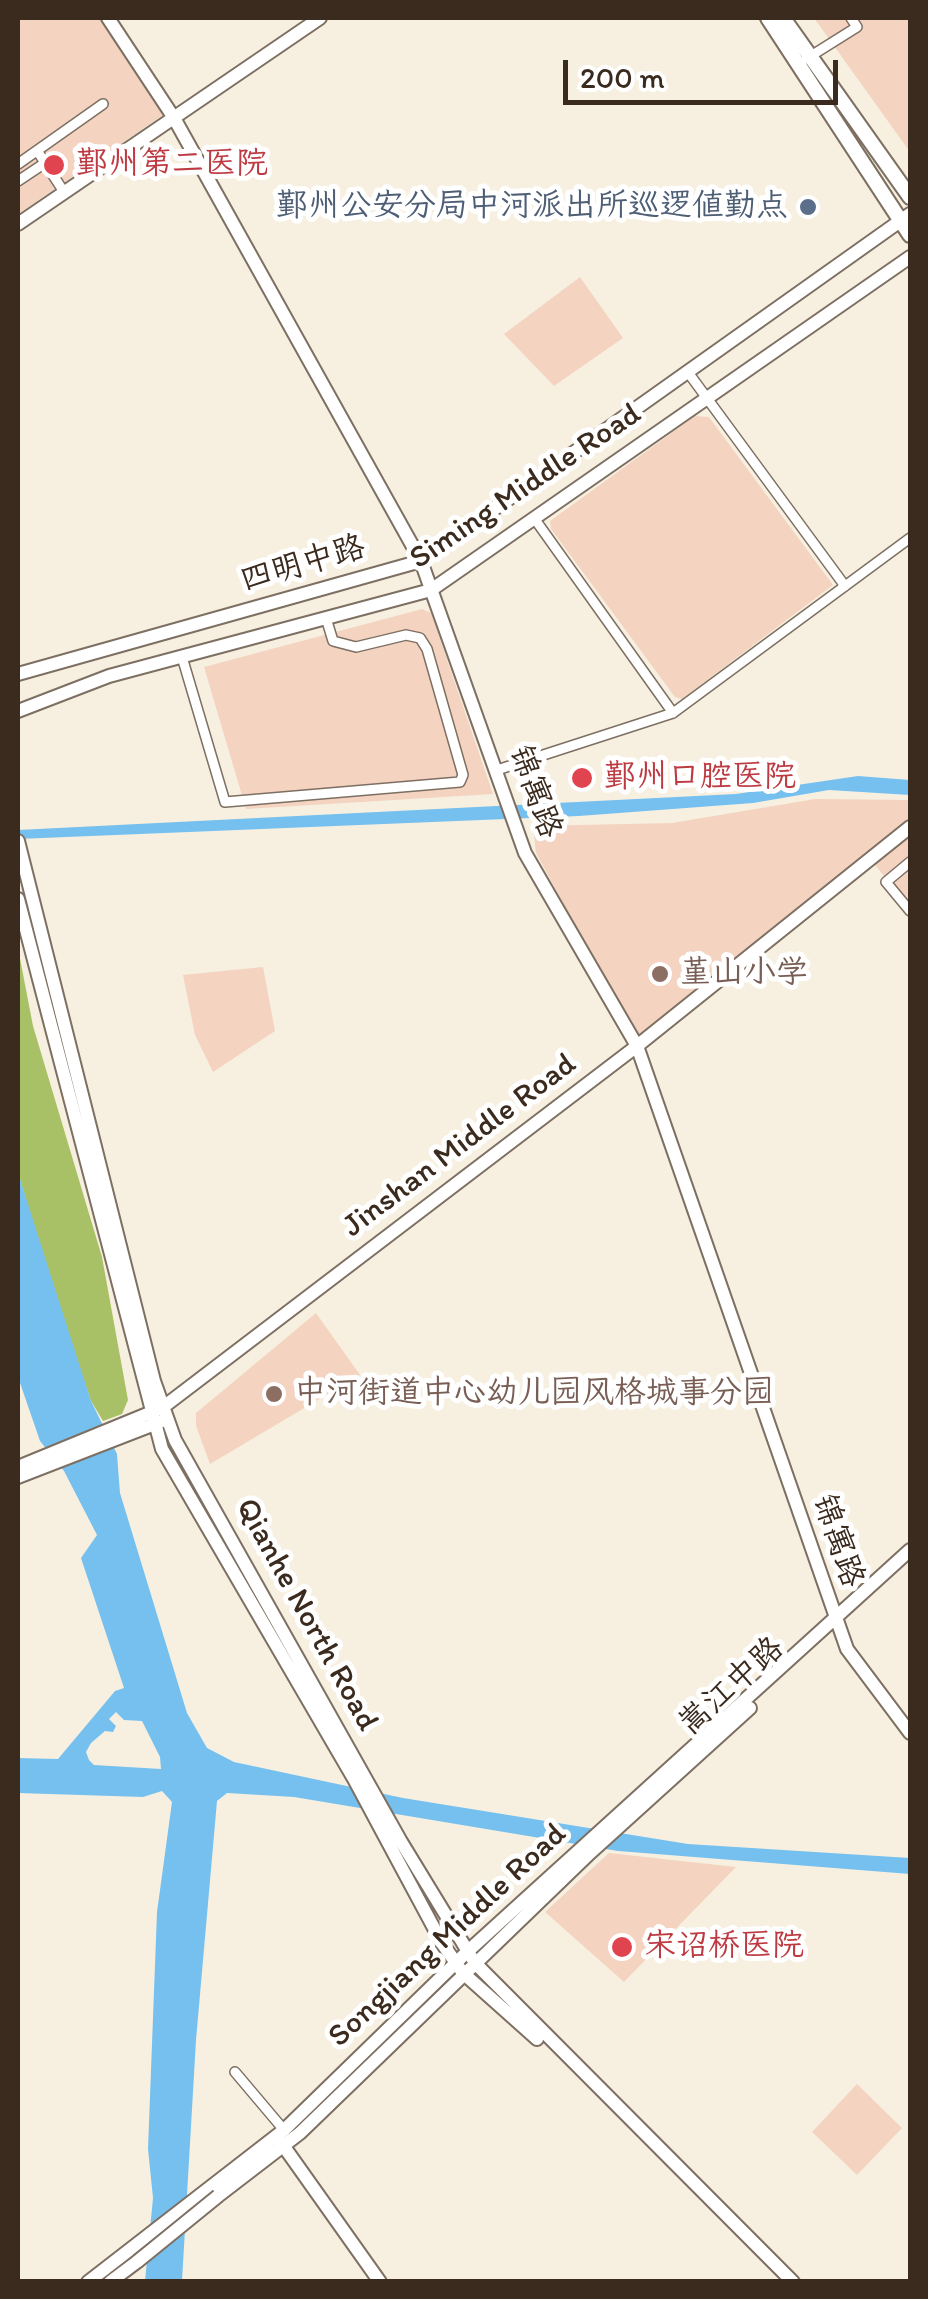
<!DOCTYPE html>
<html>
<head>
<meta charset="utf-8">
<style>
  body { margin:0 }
  #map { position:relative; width:928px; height:2299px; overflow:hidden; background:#f7f0e0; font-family:Itim,sans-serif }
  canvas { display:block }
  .frame { position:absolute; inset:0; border:20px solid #3b2a1e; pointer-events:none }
  .scale { position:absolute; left:563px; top:60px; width:275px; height:45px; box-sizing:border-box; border:5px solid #3b2a1e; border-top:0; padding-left:12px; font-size:30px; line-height:35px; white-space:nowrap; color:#3b2a1e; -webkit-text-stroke:8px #fff; paint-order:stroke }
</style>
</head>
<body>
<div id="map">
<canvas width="928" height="2299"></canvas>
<div class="frame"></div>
<div class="scale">200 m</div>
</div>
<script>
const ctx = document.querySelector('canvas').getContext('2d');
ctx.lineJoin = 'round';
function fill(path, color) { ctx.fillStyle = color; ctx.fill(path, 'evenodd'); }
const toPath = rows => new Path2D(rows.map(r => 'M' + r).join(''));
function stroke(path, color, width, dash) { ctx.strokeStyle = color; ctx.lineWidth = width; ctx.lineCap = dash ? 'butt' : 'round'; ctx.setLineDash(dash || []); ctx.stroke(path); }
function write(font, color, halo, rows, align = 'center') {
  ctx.font = font + ' Itim,"LXGW WenKai TC",sans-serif'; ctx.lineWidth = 10; ctx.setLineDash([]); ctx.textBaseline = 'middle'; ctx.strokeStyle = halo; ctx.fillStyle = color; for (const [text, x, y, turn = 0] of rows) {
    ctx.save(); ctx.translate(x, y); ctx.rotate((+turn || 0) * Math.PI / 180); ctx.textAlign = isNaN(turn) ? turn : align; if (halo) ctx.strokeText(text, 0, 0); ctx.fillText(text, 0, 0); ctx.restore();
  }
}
fill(toPath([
  [18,18,99,18,163,115,18,214],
  [814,18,910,18,910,152],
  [580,277,623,338,554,386,504,334],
  [695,416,709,417,833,585,682,699,675,697,551,529,550,521],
  [422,609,431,613,493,794,246,809,204,667],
  [815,799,910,800,910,908,867,855,637,1040,536,853,533,826,672,823],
  [263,967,275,1031,213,1072,195,1035,183,975],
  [316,1313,360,1375,210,1464,196,1426,196,1413],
  [609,1853,736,1867,624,1982,545,1912],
  [857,2084,902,2128,857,2175,812,2132]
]), '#f4d3c1');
fill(toPath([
  [18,948,33,1026,102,1257,128,1400,122,1414,103,1421,91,1401,59,1309,18,1173]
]), '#a9c166');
fill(toPath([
  [858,776,910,780,910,795,829,790,753,803,579,816,18,839,18,830,736,794],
  [18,1173,91,1401,117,1454,120,1493,187,1713,207,1748,234,1762,403,1798,688,1844,910,1858,910,1874,618,1851,294,1797,227,1793,217,1801,196,2040,182,2281,145,2281,153,2198,148,2149,157,1912,172,1802,162,1791,143,1797,18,1793,18,1758,58,1759,115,1691,124,1688,81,1558,97,1535,64,1471,40,1441,18,1377],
  [116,1712,124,1720,142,1721,160,1757,161,1769,94,1765,89,1760,86,1752,91,1743,105,1731,113,1732,116,1726,109,1719]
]), '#76c0ef');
const street = toPath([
  [806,59,857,27,851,18],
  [38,152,64,192],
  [18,164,103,104],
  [18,181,45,163],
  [687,371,845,586],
  [534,518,673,713],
  [182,657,225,802,460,782,463,775,427,649,420,638,406,635,356,647,333,641,326,618],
  [497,770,673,713,910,538],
  [910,862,886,882,910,911],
  [235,2072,284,2130]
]);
const secondary = toPath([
  [108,18,174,118,421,561,525,853,637,1046,847,1649,910,1733],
  [18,224,320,18],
  [18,674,421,561,910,214],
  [18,711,109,676,431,590,910,257],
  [18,841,154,1381,175,1440,400,1840,475,1963,793,2282],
  [18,899,162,1449,354,1779,442,1943,463,1973,537,2039],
  [18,1467,162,1408,637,1046,910,827],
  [18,1477,160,1422],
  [280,2141,380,2282],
  [218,2196,300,2133,590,1853,750,1708],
  [88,2282,284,2130,467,1952,910,1550],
  [110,2282,138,2261]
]);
const primary = toPath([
  [768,18,910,235],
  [783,18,910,197]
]);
stroke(street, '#7d6f62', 12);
stroke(secondary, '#7d6f62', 16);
stroke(primary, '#7d6f62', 18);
stroke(street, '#fff', 9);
stroke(secondary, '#fff', 12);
stroke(primary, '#fff', 14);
const secondaryBridge = toPath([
  [138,2261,218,2196]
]);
stroke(secondaryBridge, '#7d6f62', 16, []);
stroke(secondaryBridge, '#fff', 12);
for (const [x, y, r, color] of [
  [54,165,12,"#e0444e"],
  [808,207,10,"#5c6f8a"],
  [582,778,12,"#e0444e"],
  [660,974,10,"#8d6e63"],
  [274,1394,10,"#8d6e63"],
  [622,1947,12,"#e0444e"]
]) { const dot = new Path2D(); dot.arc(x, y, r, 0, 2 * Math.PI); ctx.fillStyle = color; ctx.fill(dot); stroke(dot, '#fff', 4); }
write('32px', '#be3a42', '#fff', [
  ["鄞州第二医院",76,165],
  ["鄞州口腔医院",604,778],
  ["宋诏桥医院",644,1947]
], 'left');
write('32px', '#4e5e75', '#fff', [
  ["鄞州公安分局中河派出所巡逻值勤点",788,207]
], 'right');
write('32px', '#3b2a1e', '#fff', [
  ["Siming Middle Road",526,487,-34],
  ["四明中路",303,565,-16],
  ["锦寓路",534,792,70],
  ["Jinshan Middle Road",460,1146,-37],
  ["锦寓路",837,1541,71],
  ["Qianhe North Road",306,1615,61],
  ["嵩江中路",732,1687,-42],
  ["Songjiang Middle Road",448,1936,-43]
]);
write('32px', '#785e54', '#fff', [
  ["堇山小学",680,974],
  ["中河街道中心幼儿园风格城事分园",294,1394]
], 'left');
</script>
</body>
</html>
